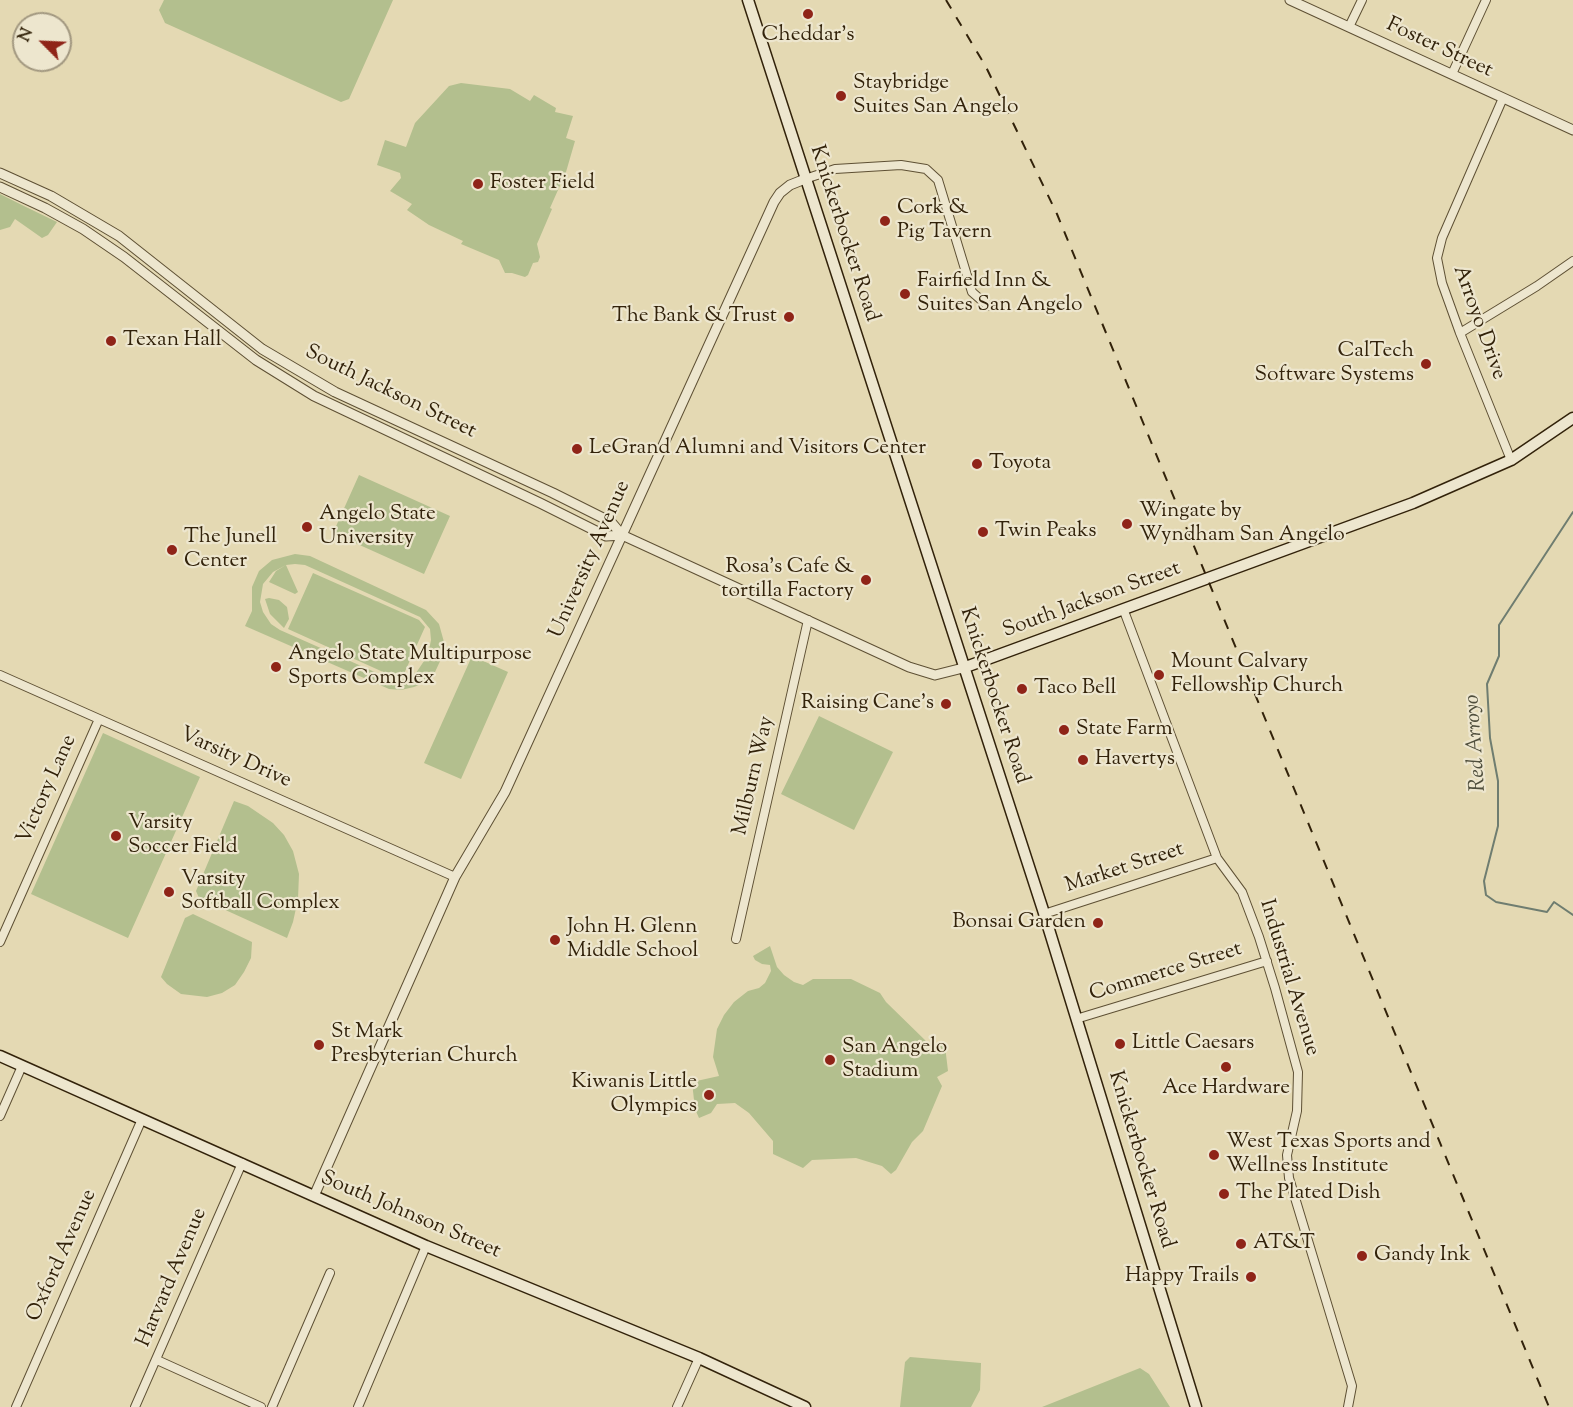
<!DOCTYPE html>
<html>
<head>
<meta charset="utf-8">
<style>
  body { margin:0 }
  #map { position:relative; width:1573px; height:1407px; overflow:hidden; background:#e4d9b3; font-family:"Sorts Mill Goudy",serif }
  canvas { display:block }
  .north { position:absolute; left:12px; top:12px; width:60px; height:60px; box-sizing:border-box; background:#ede6ce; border:2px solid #a29880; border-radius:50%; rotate:294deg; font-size:16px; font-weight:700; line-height:24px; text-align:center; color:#32220a }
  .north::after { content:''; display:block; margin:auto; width:21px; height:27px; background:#8f2418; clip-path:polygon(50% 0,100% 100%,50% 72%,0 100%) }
</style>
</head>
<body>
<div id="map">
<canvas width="1573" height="1407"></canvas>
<div class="north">N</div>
</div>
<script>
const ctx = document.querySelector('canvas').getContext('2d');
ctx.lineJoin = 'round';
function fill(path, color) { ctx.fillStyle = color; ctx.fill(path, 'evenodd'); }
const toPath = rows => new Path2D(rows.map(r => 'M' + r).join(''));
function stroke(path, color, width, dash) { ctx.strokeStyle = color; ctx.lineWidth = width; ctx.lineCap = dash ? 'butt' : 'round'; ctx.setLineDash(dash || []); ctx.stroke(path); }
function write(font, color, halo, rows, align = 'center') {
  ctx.font = font + ' "Sorts Mill Goudy",serif'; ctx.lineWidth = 4.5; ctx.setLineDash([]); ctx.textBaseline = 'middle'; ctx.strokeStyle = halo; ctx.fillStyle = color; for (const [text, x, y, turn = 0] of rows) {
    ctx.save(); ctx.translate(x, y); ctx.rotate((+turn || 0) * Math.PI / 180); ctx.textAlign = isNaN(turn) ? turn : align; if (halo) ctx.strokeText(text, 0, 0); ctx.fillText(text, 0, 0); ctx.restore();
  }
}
fill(toPath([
  [164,0,393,0,349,99,341,102,165,23,159,10],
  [461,83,510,89,530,101,534,95,556,108,555,112,573,116,566,138,575,141,566,172,550,208,552,209,537,244,540,257,538,262,533,263,528,275,525,277,512,273,505,273,499,260,461,244,463,241,429,225,407,210,412,204,390,191,401,178,400,173,377,165,385,140,406,147,415,123,449,86],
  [0,194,26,207,57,222,48,235,42,238,15,219,10,227,0,230],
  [359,475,450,516,424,574,333,533],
  [295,554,310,556,426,610,439,624,444,642,442,657,435,672,426,682,414,687,401,690,389,689,245,626,252,611,252,587,259,571,272,560],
  [295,564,305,565,420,617,430,629,431,640,428,655,416,673,402,680,386,677,280,630,271,624,263,612,260,602,263,584,273,572,286,565,276,571,269,582,295,594,298,592,286,565],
  [313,573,419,620,425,627,403,676,392,676,288,629],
  [269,598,279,600,287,607,289,619,284,628,270,614,265,599],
  [472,656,508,672,461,779,424,763],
  [819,716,893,752,854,830,781,794],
  [103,733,200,777,128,938,31,894],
  [234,801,248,806,273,823,284,835,293,851,299,874,298,899,293,922,287,938,199,898,196,891],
  [193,914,252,942,251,958,244,972,235,985,222,993,207,997,181,994,167,984,161,977,185,918],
  [770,946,777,967,784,975,794,982,803,985,813,979,851,979,880,993,886,1002,928,1043,945,1046,948,1071,937,1077,942,1086,923,1131,912,1142,896,1170,891,1174,882,1166,856,1158,812,1160,803,1168,773,1154,773,1141,749,1113,735,1103,717,1104,711,1113,699,1118,695,1109,692,1082,719,1076,713,1057,717,1029,724,1015,734,1002,748,991,759,988,765,983,771,971,770,965,762,964,755,960,753,956],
  [910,1357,981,1363,980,1390,971,1407,900,1407,905,1362],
  [1140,1368,1149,1374,1170,1407,1042,1407]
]), '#b3bf8e');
stroke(toPath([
  [1573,512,1499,625,1499,656,1487,684,1490,738,1498,781,1498,826,1484,881,1486,895,1496,902,1547,912,1554,902,1573,915]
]), '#6f7d70', 2);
const minor = toPath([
  [1349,27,1362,0],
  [1452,74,1486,0],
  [1503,98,1442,238,1437,258,1442,283,1460,333,1511,460],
  [805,179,835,169,901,165,926,169,938,180,972,292,988,306],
  [1460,333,1537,286,1573,261],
  [1124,611,1217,858,1242,892,1259,937,1275,988,1298,1072,1297,1111,1287,1155,1289,1178,1352,1386,1348,1407],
  [0,675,455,877],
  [1044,914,1217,858],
  [736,939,808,620],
  [0,942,99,719],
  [1076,1019,1267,961],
  [0,1116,22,1066],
  [157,1360,261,1407],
  [16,1407,142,1119],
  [135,1407,242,1163],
  [272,1407,330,1273],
  [358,1407,426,1246],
  [677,1407,699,1358]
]);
const tertiary = toPath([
  [1290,0,1573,130],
  [0,173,51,196,119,236,262,349,335,392,553,493,611,522,622,535,909,667,935,675,963,668],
  [0,187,45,208,83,229,124,257,256,360,314,396,540,503,606,536,622,535],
  [314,1196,455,877,505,792,774,202,780,193,790,185,805,179]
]);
const secondary = toPath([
  [748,0,1043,910,1196,1407],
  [963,668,1413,503,1511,460,1573,418],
  [0,1056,426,1246,699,1358,805,1407]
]);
stroke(minor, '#5e5034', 10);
stroke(tertiary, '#5e5034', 11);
stroke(secondary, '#32220a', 13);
stroke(minor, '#ede6ce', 8);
stroke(tertiary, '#ede6ce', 9);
stroke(secondary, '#ede6ce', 10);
stroke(toPath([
  [946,0,986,67,1057,214,1549,1407]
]), '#32220a', 2, [10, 10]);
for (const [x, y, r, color] of [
  [808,14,6,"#8f2418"],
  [841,96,6,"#8f2418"],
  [478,184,6,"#8f2418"],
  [885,221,6,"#8f2418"],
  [905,294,6,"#8f2418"],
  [789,317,6,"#8f2418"],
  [111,341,6,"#8f2418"],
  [1426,364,6,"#8f2418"],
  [577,449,6,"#8f2418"],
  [977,464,6,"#8f2418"],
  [1127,524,6,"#8f2418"],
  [307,527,6,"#8f2418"],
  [983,532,6,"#8f2418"],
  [172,550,6,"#8f2418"],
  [866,580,6,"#8f2418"],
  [276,667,6,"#8f2418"],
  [1159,675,6,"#8f2418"],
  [1022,689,6,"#8f2418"],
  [946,704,6,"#8f2418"],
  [1064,730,6,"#8f2418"],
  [1083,760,6,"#8f2418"],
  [116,836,6,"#8f2418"],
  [169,892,6,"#8f2418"],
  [1098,923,6,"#8f2418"],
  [555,940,6,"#8f2418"],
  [1120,1044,6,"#8f2418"],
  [319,1045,6,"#8f2418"],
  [830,1060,6,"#8f2418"],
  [1226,1067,6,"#8f2418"],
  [709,1095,6,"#8f2418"],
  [1214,1155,6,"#8f2418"],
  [1224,1194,6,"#8f2418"],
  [1241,1244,6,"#8f2418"],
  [1362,1256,6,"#8f2418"],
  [1251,1277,6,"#8f2418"]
]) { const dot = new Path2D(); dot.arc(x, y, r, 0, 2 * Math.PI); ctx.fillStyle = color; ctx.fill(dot); stroke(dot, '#ede6ce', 2); }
write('21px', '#32220a', '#ede6ce', [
  ["Cheddar's",808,36,"center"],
  ["Staybridge",853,84],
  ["Suites San Angelo",853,108],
  ["Foster Field",490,184],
  ["Cork &",897,209],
  ["Pig Tavern",897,233],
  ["Fairfield Inn &",917,282],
  ["Suites San Angelo",917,306],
  ["The Bank & Trust",777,317,"right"],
  ["Texan Hall",123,341],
  ["CalTech",1414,352,"right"],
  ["Software Systems",1414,376,"right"],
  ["LeGrand Alumni and Visitors Center",589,449],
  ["Toyota",989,464],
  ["Wingate by",1139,512],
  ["Wyndham San Angelo",1139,536],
  ["Angelo State",319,515],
  ["University",319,539],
  ["Twin Peaks",995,532],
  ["The Junell",184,538],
  ["Center",184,562],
  ["Rosa's Cafe &",854,568,"right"],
  ["tortilla Factory",854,592,"right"],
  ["Angelo State Multipurpose",288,655],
  ["Sports Complex",288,679],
  ["Mount Calvary",1171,663],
  ["Fellowship Church",1171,687],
  ["Taco Bell",1034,689],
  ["Raising Cane's",934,704,"right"],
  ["State Farm",1076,730],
  ["Havertys",1095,760],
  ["Varsity",128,824],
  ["Soccer Field",128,848],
  ["Varsity",181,880],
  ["Softball Complex",181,904],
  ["Bonsai Garden",1086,923,"right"],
  ["John H. Glenn",567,928],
  ["Middle School",567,952],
  ["St Mark",331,1033],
  ["Presbyterian Church",331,1057],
  ["Little Caesars",1132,1044],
  ["San Angelo",842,1048],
  ["Stadium",842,1072],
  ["Kiwanis Little",697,1083,"right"],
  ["Olympics",697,1107,"right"],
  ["Ace Hardware",1226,1089,"center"],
  ["West Texas Sports and",1226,1143],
  ["Wellness Institute",1226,1167],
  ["The Plated Dish",1236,1194],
  ["AT&T",1253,1244],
  ["Gandy Ink",1374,1256],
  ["Happy Trails",1239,1277,"right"]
], 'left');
write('21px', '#32220a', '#ede6ce', [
  ["Foster Street",1439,49,25],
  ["Knickerbocker Road",843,234,72],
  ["Arroyo Drive",1478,323,70],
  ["South Jackson Street",390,393,26],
  ["University Avenue",591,560,-66],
  ["South Jackson Street",1092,601,-20],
  ["Knickerbocker Road",993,696,72],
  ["Varsity Drive",235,759,24],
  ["Milburn Way",755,776,-77],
  ["Victory Lane",48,790,-66],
  ["Market Street",1125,869,-18],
  ["Commerce Street",1166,973,-17],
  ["Industrial Avenue",1288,978,73],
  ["Knickerbocker Road",1140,1160,73],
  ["South Johnson Street",410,1216,23],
  ["Oxford Avenue",63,1256,-66],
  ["Harvard Avenue",173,1278,-67]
]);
write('italic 22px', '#504f3d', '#ede6ce', [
  ["Red Arroyo",1477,743,-94]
]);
</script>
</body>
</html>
